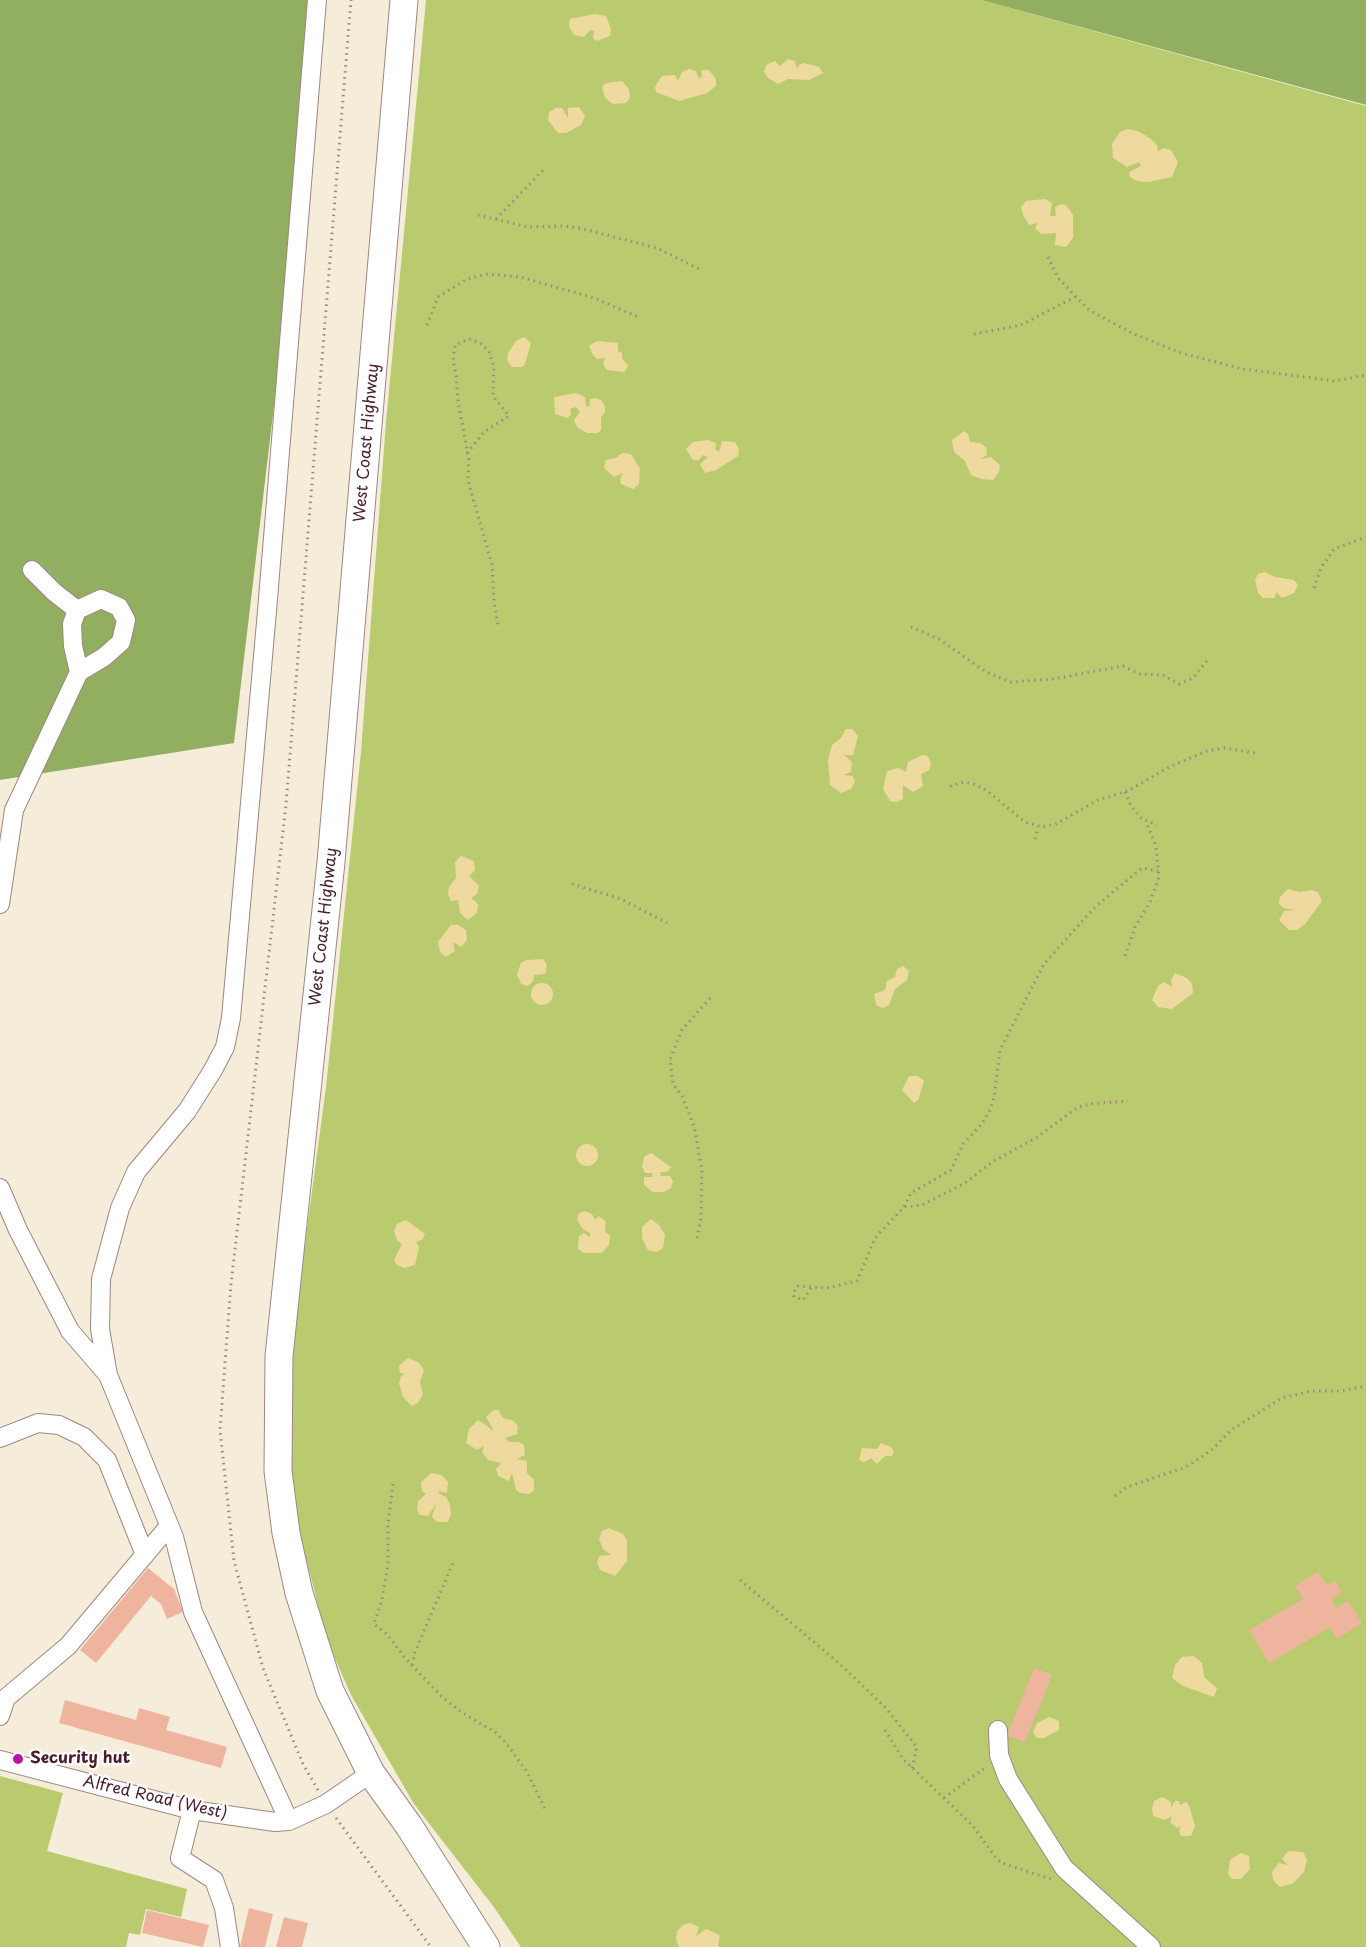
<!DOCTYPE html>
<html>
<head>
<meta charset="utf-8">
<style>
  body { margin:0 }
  canvas { display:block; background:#f5edd9 }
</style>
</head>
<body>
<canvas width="1366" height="1947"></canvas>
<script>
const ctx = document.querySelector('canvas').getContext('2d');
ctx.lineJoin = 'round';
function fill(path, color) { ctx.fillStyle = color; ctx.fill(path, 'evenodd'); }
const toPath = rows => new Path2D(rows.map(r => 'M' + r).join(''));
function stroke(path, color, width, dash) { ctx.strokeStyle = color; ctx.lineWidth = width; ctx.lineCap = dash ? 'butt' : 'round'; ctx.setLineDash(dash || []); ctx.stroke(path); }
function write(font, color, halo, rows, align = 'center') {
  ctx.font = font + ' "Playpen Sans",sans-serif'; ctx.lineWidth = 4.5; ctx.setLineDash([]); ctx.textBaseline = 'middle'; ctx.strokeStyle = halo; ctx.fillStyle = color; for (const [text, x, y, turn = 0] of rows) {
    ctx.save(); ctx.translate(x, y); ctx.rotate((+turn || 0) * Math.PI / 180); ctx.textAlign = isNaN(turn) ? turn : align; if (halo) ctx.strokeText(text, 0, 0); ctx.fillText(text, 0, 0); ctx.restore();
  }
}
fill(toPath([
  [426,0,981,0,1366,106,1366,1947,521,1947,493,1906,414,1804,351,1695,327,1640,298,1527,292,1468,290,1403,294,1325,326,1087,361,752,386,422],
  [0,1776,63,1793,47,1851,187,1889,181,1917,146,1909,140,1935,129,1933,126,1947,0,1947]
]), '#b9cb6e');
fill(toPath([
  [0,0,322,0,234,743,0,780],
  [981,0,1366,0,1366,105,1143,44]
]), '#92af61');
fill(toPath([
  [595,14,606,16,611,29,610,36,597,41,593,38,594,31,590,30,584,37,574,35,569,26,570,19],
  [788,59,795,61,797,69,800,64,804,63,819,67,823,73,809,80,788,79,778,84,768,78,764,72,766,65,775,61,780,66],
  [689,69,696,71,699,79,702,76,701,70,709,70,716,79,716,86,707,93,679,101,656,92,655,87,662,76,675,75,678,81,682,72],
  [622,81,629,89,630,98,626,103,613,104,605,98,602,87,606,83],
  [579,107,585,116,581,125,566,133,558,133,548,120,549,112,556,108,562,108,568,118,568,108],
  [1128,129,1138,131,1151,139,1157,145,1158,152,1163,148,1171,150,1178,162,1172,177,1148,182,1137,181,1130,177,1129,172,1141,166,1139,162,1127,167,1113,158,1112,144,1120,132],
  [1045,199,1052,203,1050,216,1056,216,1055,207,1062,204,1067,206,1073,215,1073,238,1066,247,1055,245,1056,233,1041,234,1035,228,1038,223,1029,225,1023,215,1021,207,1026,201],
  [524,337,531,343,525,364,522,367,512,367,507,360,508,353,516,341],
  [597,341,618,343,618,351,622,353,622,359,628,365,625,372,607,370,603,364,605,358,597,359,593,355,589,346],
  [576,393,585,397,586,406,589,407,590,399,595,398,601,400,605,406,605,412,601,417,601,430,598,433,587,433,577,427,574,420,580,412,576,407,570,409,571,415,567,418,555,414,554,397],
  [964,431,968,434,970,442,980,443,986,447,987,455,980,459,991,457,1000,465,999,472,993,480,981,479,971,475,965,461,954,452,952,440],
  [708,440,716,443,715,449,719,452,722,441,735,442,739,450,738,456,716,470,705,473,700,464,708,457,703,455,699,460,693,460,686,449,693,442],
  [622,453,631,454,640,469,639,484,633,489,621,484,620,480,623,473,614,477,604,468,606,460,616,458],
  [1265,572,1275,577,1294,580,1298,585,1294,593,1282,598,1276,592,1275,598,1263,598,1258,593,1255,580,1258,574],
  [846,729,852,729,858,736,853,755,844,755,852,762,851,772,843,775,853,776,855,782,851,789,841,793,830,785,828,760,832,745,841,738],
  [922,755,928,756,931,763,929,770,921,774,923,786,913,792,903,785,903,799,896,802,890,801,883,789,887,771,898,768,906,772,908,762],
  [461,856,474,861,475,870,469,876,479,886,477,894,471,898,478,904,477,913,468,920,460,913,458,900,451,901,448,894,449,887,456,878,455,862],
  [1288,889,1299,892,1312,890,1318,892,1322,901,1305,924,1297,930,1289,930,1279,920,1284,911,1295,910,1283,908,1279,903,1280,897],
  [451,925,458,925,466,930,467,940,461,947,453,942,455,951,446,957,440,952,438,942],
  [543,959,547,965,545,974,534,975,533,981,528,986,521,984,517,974,521,963,527,960],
  [903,966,909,971,907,980,895,989,889,1005,883,1008,876,1005,874,994,885,990,887,981,895,977,897,969],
  [1175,973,1187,978,1192,984,1193,993,1172,1009,1158,1007,1152,1000,1158,986,1164,982,1172,987,1171,980],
  '531 994a11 11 0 1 1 22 0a11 11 0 1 1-22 0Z',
  [909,1076,918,1076,924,1081,918,1100,914,1103,902,1090],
  '576 1155a11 11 0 1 1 22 0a11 11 0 1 1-22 0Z',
  [651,1153,671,1167,667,1172,660,1172,661,1176,670,1176,673,1181,671,1188,664,1192,653,1192,644,1185,644,1177,653,1177,652,1173,645,1173,642,1166,644,1157],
  [585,1211,592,1214,595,1220,599,1216,606,1222,605,1231,610,1236,609,1245,602,1253,584,1253,578,1249,579,1236,584,1233,589,1237,591,1234,582,1228,577,1220,579,1213],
  [651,1219,659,1225,665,1235,663,1248,657,1252,648,1250,642,1238,642,1227],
  [406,1220,425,1234,423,1239,416,1242,419,1247,415,1265,404,1268,397,1265,394,1260,402,1244,397,1240,394,1231,397,1224],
  [408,1358,418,1362,424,1370,420,1382,423,1394,418,1403,412,1406,403,1397,399,1383,401,1376,405,1374,400,1373,399,1366],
  [494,1410,498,1410,503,1418,514,1421,518,1426,517,1434,505,1438,509,1442,519,1442,524,1445,525,1455,517,1459,527,1461,527,1473,534,1480,534,1490,529,1494,520,1493,516,1490,512,1473,509,1481,498,1476,496,1469,501,1463,488,1460,482,1452,484,1446,477,1450,466,1443,469,1429,478,1420,494,1431,486,1417],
  [881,1443,891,1447,894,1452,892,1456,885,1456,877,1464,871,1458,864,1462,859,1460,862,1448,877,1449],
  [431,1473,442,1475,448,1482,447,1493,439,1491,438,1493,446,1497,450,1504,451,1514,448,1522,437,1522,432,1517,436,1504,428,1516,420,1515,417,1510,418,1501,426,1494,422,1491,421,1482],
  [609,1528,623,1534,627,1541,627,1561,615,1576,600,1570,597,1563,599,1556,611,1555,603,1549,599,1539,602,1531],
  [1194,1656,1202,1663,1204,1677,1217,1688,1214,1697,1183,1686,1172,1678,1175,1665,1182,1657],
  [1049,1717,1059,1721,1059,1730,1044,1738,1037,1738,1033,1732,1037,1723],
  [1162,1797,1171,1802,1171,1808,1175,1801,1179,1801,1180,1805,1186,1802,1189,1805,1195,1826,1191,1836,1181,1836,1179,1831,1181,1826,1177,1828,1170,1822,1172,1816,1165,1820,1153,1816,1152,1809,1154,1801],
  [1288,1851,1303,1852,1307,1860,1304,1872,1292,1884,1280,1887,1273,1880,1272,1872,1279,1863,1288,1865,1282,1859],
  [1241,1853,1249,1856,1250,1869,1241,1879,1232,1879,1228,1874,1230,1860],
  [690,1923,699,1927,696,1936,706,1929,720,1935,718,1947,679,1947,676,1939,677,1931,683,1925]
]), '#eeda9e');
fill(toPath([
  [148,1568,174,1589,183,1612,167,1619,161,1604,151,1596,96,1663,80,1650],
  [1318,1572,1327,1585,1335,1581,1342,1593,1331,1599,1336,1608,1348,1601,1362,1623,1337,1639,1330,1627,1269,1663,1249,1630,1303,1599,1295,1586],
  [1034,1668,1052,1675,1025,1742,1007,1735],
  [65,1700,136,1720,139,1708,170,1717,166,1730,227,1747,221,1768,59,1723],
  [249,1908,273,1914,265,1947,240,1947],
  [147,1910,209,1925,203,1947,142,1933],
  [284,1917,308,1923,302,1947,276,1947]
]), '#efb49d');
const minor = toPath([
  [32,570,54,592,77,610],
  [0,904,14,810,79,672,104,657,121,642,126,620,119,607,101,599,77,610,72,624,73,646,79,672],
  [0,1188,18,1230,70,1331,108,1375],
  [0,1438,38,1423,59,1425,84,1437,107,1460,145,1555],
  [0,1716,6,1698,68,1646,169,1526],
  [998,1730,999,1755,1008,1779,1064,1868,1151,1947],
  [0,1760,192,1810,275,1822,289,1821,326,1804,371,1773],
  [192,1810,180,1858,214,1880,224,1908,230,1947],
  [289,1821,193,1612,174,1537,108,1375,100,1329,101,1279,120,1208,136,1172,187,1111,213,1070,225,1047,231,1018,267,611,317,0]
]);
const highway = toPath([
  [404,0,331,862,279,1356,278,1471,286,1533,299,1593,330,1691,371,1773,409,1826,486,1947]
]);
stroke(minor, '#a08682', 20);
stroke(highway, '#a08682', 29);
stroke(toPath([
  [478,215,528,227,565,226,583,229,657,248,699,269],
  [496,219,546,167],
  [1048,257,1058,278,1089,310,1132,333,1181,353,1243,369,1335,381,1366,375],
  [427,325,438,297,467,279,486,274,520,277,594,298,638,317],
  [974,334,1021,325,1075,297],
  [467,453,485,431,509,416,493,396,494,367,489,352,482,344,469,339,455,345,453,361,456,374,458,401,469,460,468,481,492,564,494,602,498,625],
  [1314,588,1321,568,1334,549,1366,537],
  [911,627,939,639,986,672,1011,682,1053,679,1123,666,1140,674,1163,675,1179,684,1193,678,1209,658],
  [950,786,964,782,974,784,986,790,1025,822,1042,827,1056,824,1098,800,1128,791,1169,767,1207,751,1225,748,1255,753],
  [1125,792,1131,806,1142,819,1157,825],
  [1035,839,1038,827],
  [572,884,621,899,667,923],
  [1125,956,1135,927,1150,902,1159,877,1156,846,1146,822],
  [905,1207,922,1205,965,1183,992,1162,1036,1138,1078,1107,1090,1104,1128,1101],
  [697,1238,701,1217,702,1170,694,1126,682,1096,673,1084,670,1059,682,1030,711,997],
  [811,1288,803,1300,794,1297,793,1293,798,1286,827,1288,857,1281,875,1238,904,1207,911,1193,951,1170,963,1144,981,1125,989,1112,994,1098,1000,1050,1044,964,1093,909,1114,891,1142,868,1158,871],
  [393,1484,388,1523,388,1564,382,1599,374,1624,387,1634,405,1658,441,1696,461,1712,495,1732,506,1743,527,1772,546,1811],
  [1115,1496,1127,1487,1186,1467,1213,1449,1231,1430,1282,1398,1311,1391,1342,1391,1366,1386],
  [740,1580,840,1664,885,1707,917,1747,912,1768],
  [412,1665,415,1652,453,1563],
  [885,1730,903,1759,973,1826,996,1858,1002,1863,1051,1879],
  [318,1790,303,1764,263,1668,234,1561,220,1430,231,1284,286,805,351,0],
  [944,1798,986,1767],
  [336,1818,431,1947]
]), '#a08682', 3, [1.5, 4.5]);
stroke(minor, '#fff', 18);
stroke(highway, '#fff', 27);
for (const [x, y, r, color] of [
  [18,1759,6,"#b5179e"]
]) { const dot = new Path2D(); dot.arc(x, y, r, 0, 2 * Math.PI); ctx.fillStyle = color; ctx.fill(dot); stroke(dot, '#fff', 2); }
write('16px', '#4a1f2b', '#fff', [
  ["West Coast Highway",367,443,-85],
  ["West Coast Highway",324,927,-84],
  ["Alfred Road (West)",155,1798,13]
]);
write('bold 16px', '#4a1f2b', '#fff', [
  ["Security hut",30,1759]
], 'left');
</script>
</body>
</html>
